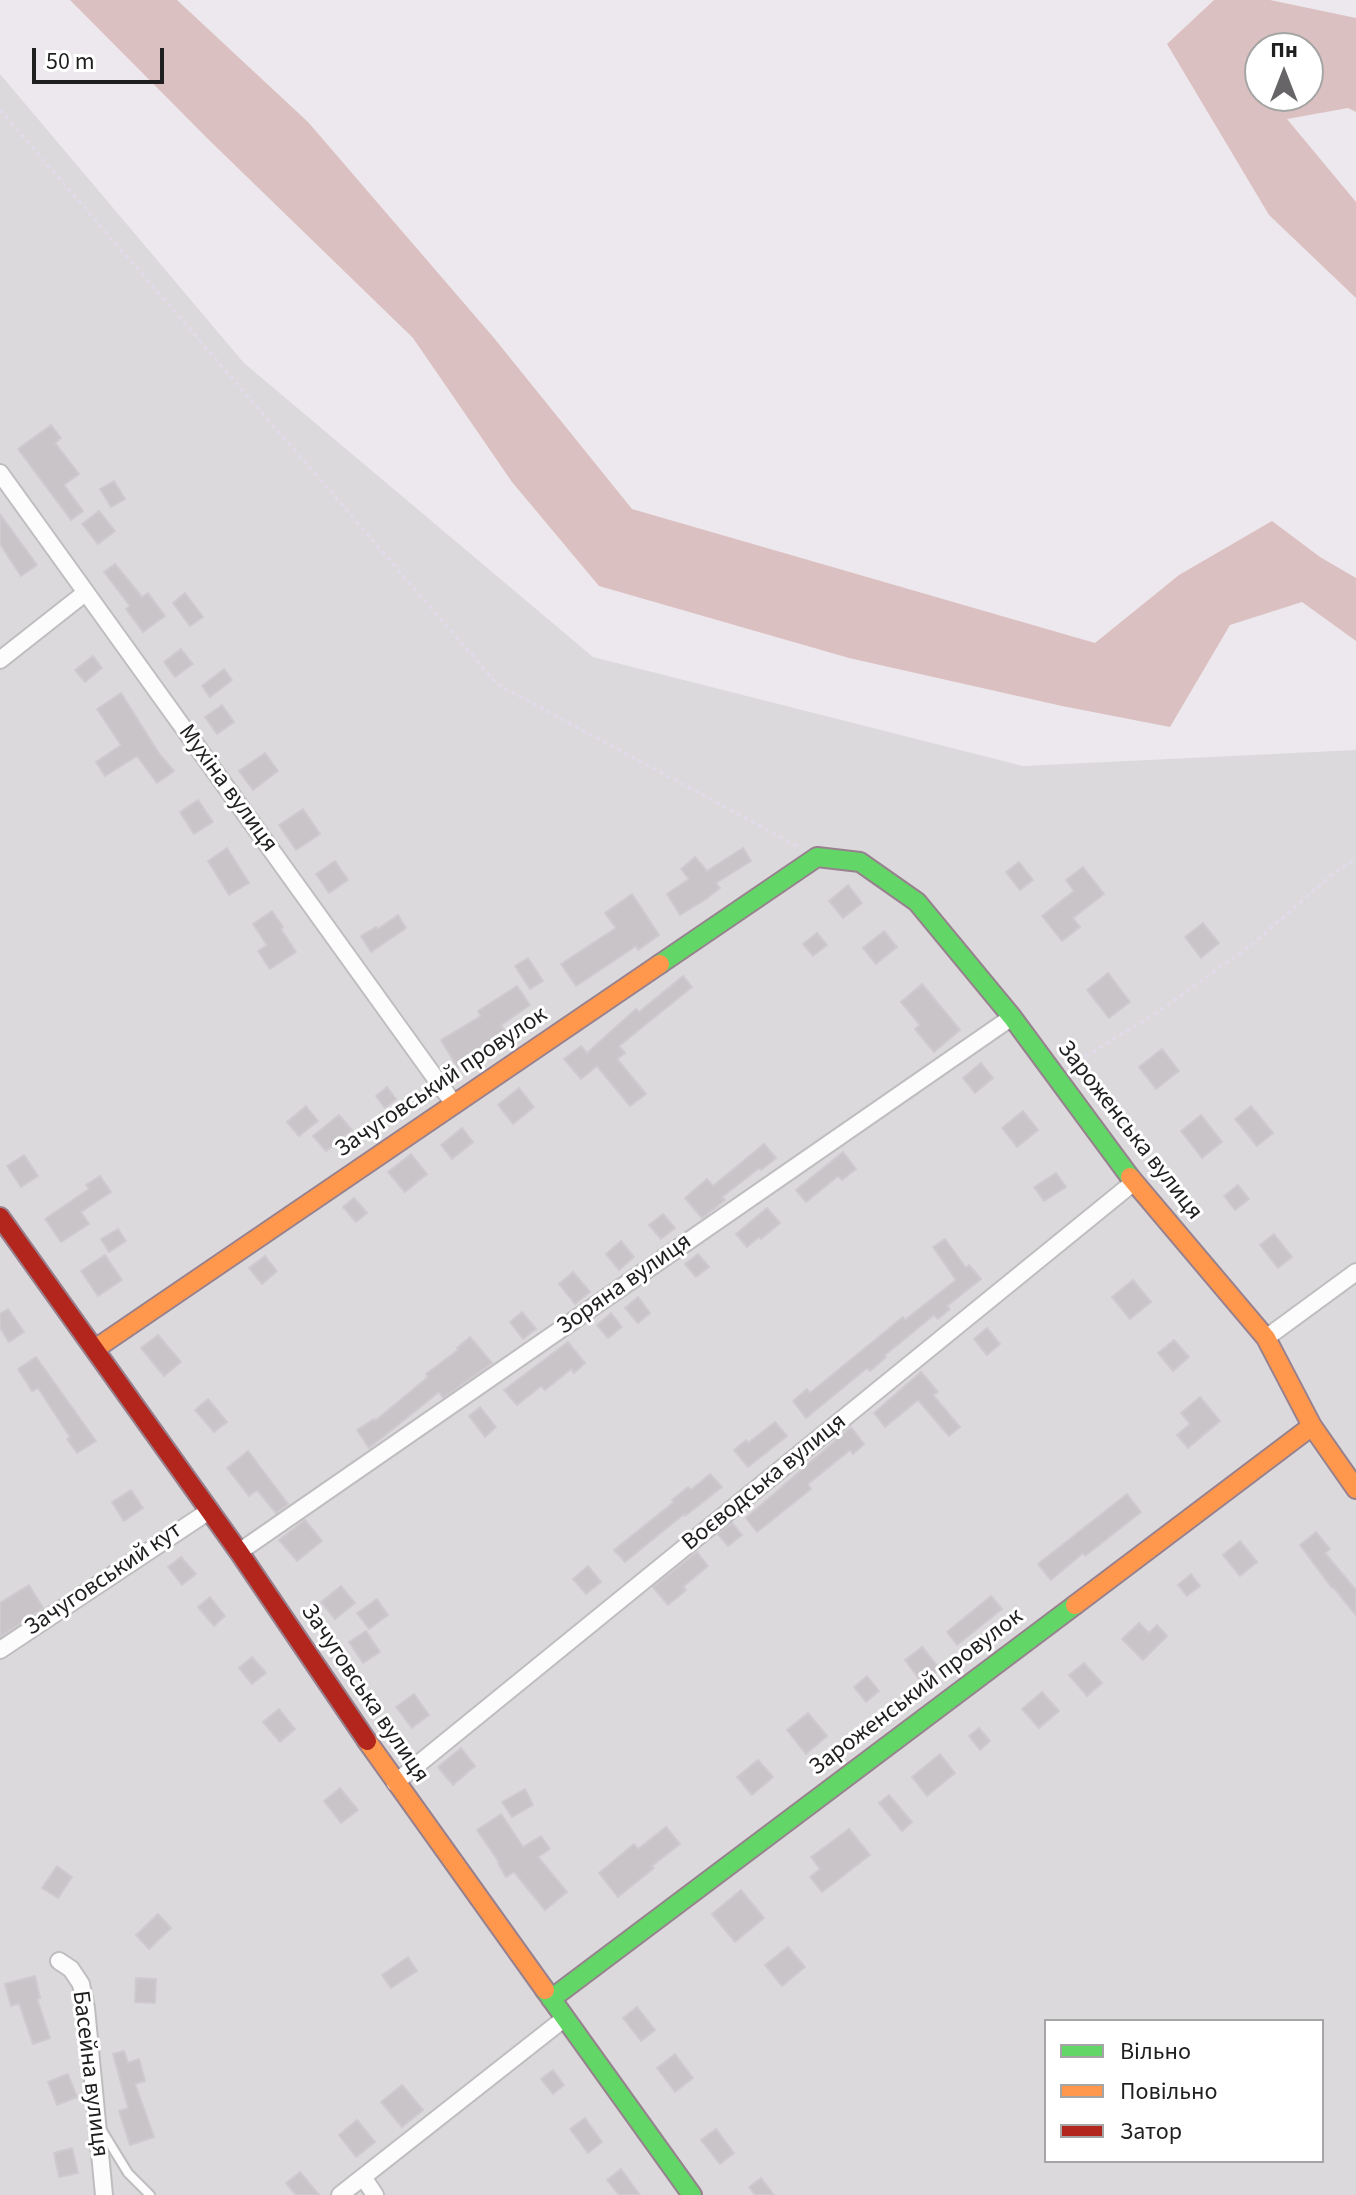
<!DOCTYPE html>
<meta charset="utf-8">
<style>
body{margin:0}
#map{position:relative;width:1356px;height:2195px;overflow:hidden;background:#ede8ed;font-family:"Source Sans 3",sans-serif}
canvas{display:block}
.legend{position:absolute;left:1044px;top:2019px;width:280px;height:144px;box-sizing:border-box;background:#fff;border:2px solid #a5a5a5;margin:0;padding:10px 14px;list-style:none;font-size:24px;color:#1f1f1f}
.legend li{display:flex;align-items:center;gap:16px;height:40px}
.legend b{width:40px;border:2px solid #a5a5a5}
.north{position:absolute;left:1244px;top:32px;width:80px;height:80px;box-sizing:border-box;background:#fff;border:2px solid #a5a5a5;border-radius:50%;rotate:0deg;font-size:22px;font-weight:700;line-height:32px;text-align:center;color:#1f1f1f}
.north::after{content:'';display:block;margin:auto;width:28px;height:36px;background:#676567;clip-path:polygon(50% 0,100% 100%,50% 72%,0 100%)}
.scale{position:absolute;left:32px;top:48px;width:132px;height:36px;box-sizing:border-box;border:4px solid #1f1f1f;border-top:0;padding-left:10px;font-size:24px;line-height:28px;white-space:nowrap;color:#1f1f1f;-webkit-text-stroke:6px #fff;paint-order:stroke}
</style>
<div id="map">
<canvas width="1356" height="2195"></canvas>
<ul class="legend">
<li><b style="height:10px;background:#63d668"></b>Вільно</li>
<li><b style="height:10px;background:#ff974d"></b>Повільно</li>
<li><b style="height:10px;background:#b3261e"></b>Затор</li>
</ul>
<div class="north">Пн</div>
<div class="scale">50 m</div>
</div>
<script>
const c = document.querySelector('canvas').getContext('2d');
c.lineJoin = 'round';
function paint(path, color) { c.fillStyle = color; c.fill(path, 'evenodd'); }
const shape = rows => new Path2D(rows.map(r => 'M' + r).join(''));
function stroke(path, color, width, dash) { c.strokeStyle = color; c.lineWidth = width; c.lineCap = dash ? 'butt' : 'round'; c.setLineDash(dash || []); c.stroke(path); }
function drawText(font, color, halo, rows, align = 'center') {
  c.font = font + ' "Source Sans 3",sans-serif'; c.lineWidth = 6; c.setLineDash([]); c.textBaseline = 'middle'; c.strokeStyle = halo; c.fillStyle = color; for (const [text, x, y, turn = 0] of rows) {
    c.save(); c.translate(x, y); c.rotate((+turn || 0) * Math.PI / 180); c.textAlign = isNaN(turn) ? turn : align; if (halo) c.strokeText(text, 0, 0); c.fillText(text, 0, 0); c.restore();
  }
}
const residential = shape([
 [0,74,244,363,593,657,1023,766,1356,750,1356,2195,0,2195],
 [1046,2021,1322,2021,1322,2161,1046,2161]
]);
const forest = shape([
 [70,0,177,0,308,122,494,338,632,509,1095,643,1179,575,1272,521,1320,557,1356,578,1356,641,1302,602,1230,625,1170,727,1062,706,849,658,599,586,512,482,413,338,209,140],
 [1214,0,1270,0,1356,18,1356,112,1348,108,1287,119,1356,202,1356,298,1269,215,1167,44],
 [1260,48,1308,48,1308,96,1260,96]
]);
const building = shape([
 [51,425,61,438,55,443,79,474,64,485,83,511,71,520,18,449,51,425],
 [114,481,125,499,111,507,100,489,114,481],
 [99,511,115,531,98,544,82,524,99,511],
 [0,514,37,565,21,576,0,544,0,514],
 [115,564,142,597,148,593,165,616,143,632,126,609,130,606,104,572,115,564],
 [185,593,203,617,190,626,173,603,185,593],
 [181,649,193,664,175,677,164,662,181,649],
 [93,656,102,668,85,682,75,670,93,656],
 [224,669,232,680,210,697,202,686,224,669],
 [121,693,160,755,174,771,157,783,137,756,105,776,96,762,121,745,97,709,121,693],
 [222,705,234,722,217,734,205,717,222,705],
 [265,753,278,771,253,790,239,771,265,753],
 [198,800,213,822,194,834,180,812,198,800],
 [303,809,320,834,296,850,279,825,303,809],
 [227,848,249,883,229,895,208,861,227,848],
 [743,848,751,861,716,883,720,888,706,899,680,915,667,894,689,879,681,869,695,857,707,871,743,848],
 [335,861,348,880,329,893,316,874,335,861],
 [1019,862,1033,880,1020,890,1006,872,1019,862],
 [1083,867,1104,894,1073,918,1080,927,1062,941,1042,916,1074,891,1066,880,1083,867],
 [848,885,862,903,843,918,829,901,848,885],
 [632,894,659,935,638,950,636,946,576,986,561,964,616,928,605,913,632,894],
 [272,911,283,927,281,929,296,952,270,969,258,951,267,945,253,924,272,911],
 [398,915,406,928,371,952,361,936,376,927,378,929,398,915],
 [1203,923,1219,943,1201,958,1185,937,1203,923],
 [884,931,897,947,876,964,863,948,884,931],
 [817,933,827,945,813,956,803,944,817,933],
 [528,958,543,981,530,989,515,966,528,958],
 [1108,973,1130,1002,1109,1018,1087,990,1108,973],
 [683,976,692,987,619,1046,625,1053,617,1059,646,1094,630,1106,597,1066,581,1079,564,1059,581,1046,587,1053,636,1009,639,1012,683,976],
 [922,984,960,1030,934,1052,915,1029,920,1025,901,1002,922,984],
 [517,986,530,1005,501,1025,509,1038,458,1068,441,1040,481,1016,478,1011,517,986],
 [1162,1049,1179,1071,1156,1089,1139,1067,1162,1049],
 [981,1063,993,1078,975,1093,963,1078,981,1063],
 [387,1087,396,1099,385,1108,376,1096,387,1087],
 [519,1088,534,1107,513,1124,498,1105,519,1088],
 [306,1106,318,1121,299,1136,287,1122,306,1106],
 [1251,1106,1273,1133,1257,1146,1235,1119,1251,1106],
 [1023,1111,1038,1130,1017,1147,1002,1128,1023,1111],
 [339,1115,352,1130,326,1151,313,1136,339,1115],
 [1201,1115,1222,1142,1202,1158,1181,1131,1201,1115],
 [462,1128,473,1142,452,1159,441,1145,462,1128],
 [764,1144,776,1158,761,1170,759,1168,722,1197,725,1200,702,1218,685,1198,707,1179,713,1186,764,1144],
 [843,1152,856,1169,842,1180,838,1176,806,1202,796,1190,843,1152],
 [411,1154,427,1174,405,1192,388,1172,411,1154],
 [24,1155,38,1176,21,1187,7,1166,24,1155],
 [1056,1173,1066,1187,1044,1201,1034,1187,1056,1173],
 [100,1176,111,1192,81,1212,89,1224,61,1242,45,1219,89,1189,86,1185,100,1176],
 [1238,1185,1249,1199,1235,1210,1224,1196,1238,1185],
 [354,1198,367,1213,356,1222,343,1207,354,1198],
 [767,1208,780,1223,761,1239,759,1237,747,1247,736,1234,767,1208],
 [663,1214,675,1228,661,1239,649,1225,663,1214],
 [118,1229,126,1241,109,1252,101,1239,118,1229],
 [1274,1234,1292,1257,1278,1268,1260,1245,1274,1234],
 [945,1239,966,1268,969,1265,981,1279,947,1306,950,1309,938,1319,934,1315,885,1355,886,1357,870,1371,867,1368,806,1418,793,1401,807,1389,810,1393,903,1317,905,1320,956,1280,933,1247,945,1239],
 [621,1241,634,1257,619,1270,606,1254,621,1241],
 [698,1254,709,1267,696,1277,685,1264,698,1254],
 [105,1255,122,1280,98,1296,81,1271,105,1255],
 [265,1256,277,1271,262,1284,249,1268,265,1256],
 [573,1272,590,1292,575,1304,559,1284,573,1272],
 [1133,1280,1151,1302,1130,1319,1112,1297,1133,1280],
 [638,1297,650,1313,638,1323,625,1308,638,1297],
 [8,1309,24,1332,9,1342,0,1328,0,1314,8,1309],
 [522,1312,536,1329,523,1339,510,1322,522,1312],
 [611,1313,622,1327,608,1338,597,1325,611,1313],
 [987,1328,1000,1344,987,1355,974,1339,987,1328],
 [158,1335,181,1362,164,1376,141,1348,158,1335],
 [470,1337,492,1363,443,1398,439,1392,369,1448,357,1430,374,1419,375,1421,428,1377,426,1374,458,1350,457,1348,470,1337],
 [1174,1340,1189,1357,1173,1371,1158,1353,1174,1340],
 [568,1342,585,1363,574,1373,571,1369,545,1390,541,1386,517,1405,504,1390,568,1342],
 [36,1357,96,1441,77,1453,67,1439,70,1437,38,1388,32,1391,18,1369,36,1357],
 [921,1372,938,1392,933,1395,960,1427,949,1436,918,1400,885,1427,874,1413,921,1372],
 [1200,1397,1220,1421,1188,1448,1177,1435,1190,1424,1181,1413,1200,1397],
 [208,1399,227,1422,214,1432,195,1410,208,1399],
 [480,1407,496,1427,485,1437,469,1416,480,1407],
 [775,1422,787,1436,748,1467,734,1450,746,1440,748,1443,775,1422],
 [851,1427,864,1444,853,1454,850,1450,808,1484,811,1489,757,1532,746,1518,851,1427],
 [248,1451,288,1504,276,1513,257,1490,249,1496,227,1468,248,1451],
 [710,1474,722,1487,685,1516,684,1514,625,1562,614,1550,674,1502,672,1500,688,1487,691,1490,710,1474],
 [131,1490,143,1508,124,1521,112,1502,131,1490],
 [1127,1494,1141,1512,1085,1556,1083,1553,1051,1580,1038,1564,1127,1494],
 [305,1520,322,1541,297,1561,279,1540,305,1520],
 [732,1523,742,1535,728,1546,718,1534,732,1523],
 [1316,1532,1330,1549,1325,1553,1356,1590,1356,1615,1333,1587,1332,1588,1300,1545,1316,1532],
 [1240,1541,1257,1562,1240,1576,1223,1555,1240,1541],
 [697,1552,708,1566,683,1587,686,1590,668,1605,653,1587,697,1552],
 [181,1557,196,1574,182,1585,168,1567,181,1557],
 [588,1566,601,1582,586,1594,573,1579,588,1566],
 [1191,1574,1200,1586,1187,1596,1178,1585,1191,1574],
 [29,1585,43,1608,0,1637,0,1603,29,1585],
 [341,1586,355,1603,335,1619,321,1602,341,1586],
 [991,1596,1002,1609,957,1645,947,1632,991,1596],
 [210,1597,225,1616,214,1626,198,1607,210,1597],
 [377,1599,388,1615,369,1629,357,1613,377,1599],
 [1139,1623,1149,1633,1157,1625,1167,1636,1143,1660,1122,1639,1139,1623],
 [366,1631,380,1652,363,1663,349,1642,366,1631],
 [922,1647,940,1669,922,1683,905,1660,922,1647],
 [252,1657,266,1673,252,1684,239,1668,252,1657],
 [1084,1663,1102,1683,1087,1696,1069,1675,1084,1663],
 [867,1676,879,1691,866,1702,854,1687,867,1676],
 [1042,1692,1059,1711,1039,1728,1022,1709,1042,1692],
 [414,1694,429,1715,412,1728,396,1707,414,1694],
 [279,1709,295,1729,280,1742,263,1722,279,1709],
 [808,1713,827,1736,806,1754,787,1730,808,1713],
 [979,1728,990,1741,980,1750,969,1736,979,1728],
 [461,1748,475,1766,453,1785,438,1767,461,1748],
 [940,1754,955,1773,927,1796,912,1777,940,1754],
 [758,1760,773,1777,752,1795,737,1777,758,1760],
 [340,1788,358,1810,341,1823,324,1801,340,1788],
 [525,1789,533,1805,512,1817,502,1802,525,1789],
 [889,1795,912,1822,902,1831,879,1803,889,1795],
 [501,1814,523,1847,541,1836,550,1849,538,1857,567,1892,545,1910,514,1872,506,1877,498,1863,499,1862,477,1830,501,1814],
 [666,1827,680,1844,652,1866,654,1868,618,1897,599,1873,634,1844,638,1849,666,1827],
 [849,1829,870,1855,822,1892,810,1877,820,1869,811,1857,849,1829],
 [57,1866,72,1877,58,1898,42,1888,57,1866],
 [741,1890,764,1918,735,1942,712,1914,741,1890],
 [158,1914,171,1928,149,1949,136,1935,158,1914],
 [788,1947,805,1967,782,1986,765,1965,788,1947],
 [408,1957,417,1971,391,1988,382,1975,408,1957],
 [35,1976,40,1998,37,1999,50,2038,33,2044,19,2003,11,2006,5,1984,35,1976],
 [136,1978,156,1979,155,2003,135,2002,136,1978],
 [637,2007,655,2030,641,2041,623,2018,637,2007],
 [124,2051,128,2063,139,2059,145,2081,135,2084,154,2137,130,2145,119,2111,128,2108,113,2054,124,2051],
 [675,2054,693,2078,675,2092,657,2068,675,2054],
 [553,2070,564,2085,553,2094,541,2079,553,2070],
 [68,2074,77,2097,57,2105,48,2082,68,2074],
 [402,2085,423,2110,402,2127,381,2102,402,2085],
 [585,2118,602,2142,588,2153,570,2129,585,2118],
 [357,2120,375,2142,356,2157,339,2135,357,2120],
 [716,2129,734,2153,720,2164,701,2140,716,2129],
 [72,2148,78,2173,59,2177,54,2153,72,2148],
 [621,2169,640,2195,619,2195,607,2180,621,2169],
 [300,2172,319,2195,296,2195,286,2183,300,2172],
 [761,2178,774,2195,755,2195,749,2187,761,2178]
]);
const path = shape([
 [0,110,497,684,797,846],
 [1072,1065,1159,1011,1254,943,1330,876,1356,858]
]);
const lane = shape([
 [101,2129,128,2173,150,2195]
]);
const street = shape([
 [0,473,454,1104],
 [0,660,85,593],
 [1266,1338,1356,1272],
 [239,1552,1012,1017],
 [0,1650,209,1511],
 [395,1783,1134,1182],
 [59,1961,71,1969,81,1984,86,2008,104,2195],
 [363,2177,375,2195],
 [340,2195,565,2018]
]);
const fast = shape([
 [660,964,817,857,860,862,917,902,1012,1017,1130,1177],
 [545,1990,692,2195],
 [551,1999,1075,1605]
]);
const slow = shape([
 [1130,1177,1266,1338,1312,1426,1356,1489],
 [95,1349,660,964],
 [1075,1605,1312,1426],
 [367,1741,545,1990]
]);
const jam = shape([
 [0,1217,239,1552,367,1741]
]);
const streetNames = [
 ["Мухіна вулиця",227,789,54],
 ["Зачуговський провулок",442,1083,-34],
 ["Зароженська вулиця",1129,1131,52],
 ["Зоряна вулиця",625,1285,-35],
 ["Воєводська вулиця",765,1483,-39],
 ["Зачуговський кут",104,1580,-34],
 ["Зароженський провулок",917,1693,-37],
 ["Зачуговська вулиця",364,1694,56],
 ["Басейна вулиця",89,2074,83]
];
paint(residential, '#dcd9dc');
paint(forest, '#dbc0c1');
paint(building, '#c8c4c8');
stroke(building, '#cfc9d0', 2);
stroke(lane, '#bfbdbf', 12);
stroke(street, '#bfbdbf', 20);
stroke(fast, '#97818e', 22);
stroke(slow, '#97818e', 22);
stroke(jam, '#97818e', 22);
stroke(path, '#e2daea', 3, [4, 4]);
stroke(lane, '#fcfcfc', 8);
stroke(street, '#fcfcfc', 16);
stroke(fast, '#63d668', 18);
stroke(slow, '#ff974d', 18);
stroke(jam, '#b3261e', 18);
drawText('24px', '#1f1f1f', '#fff', streetNames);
</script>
